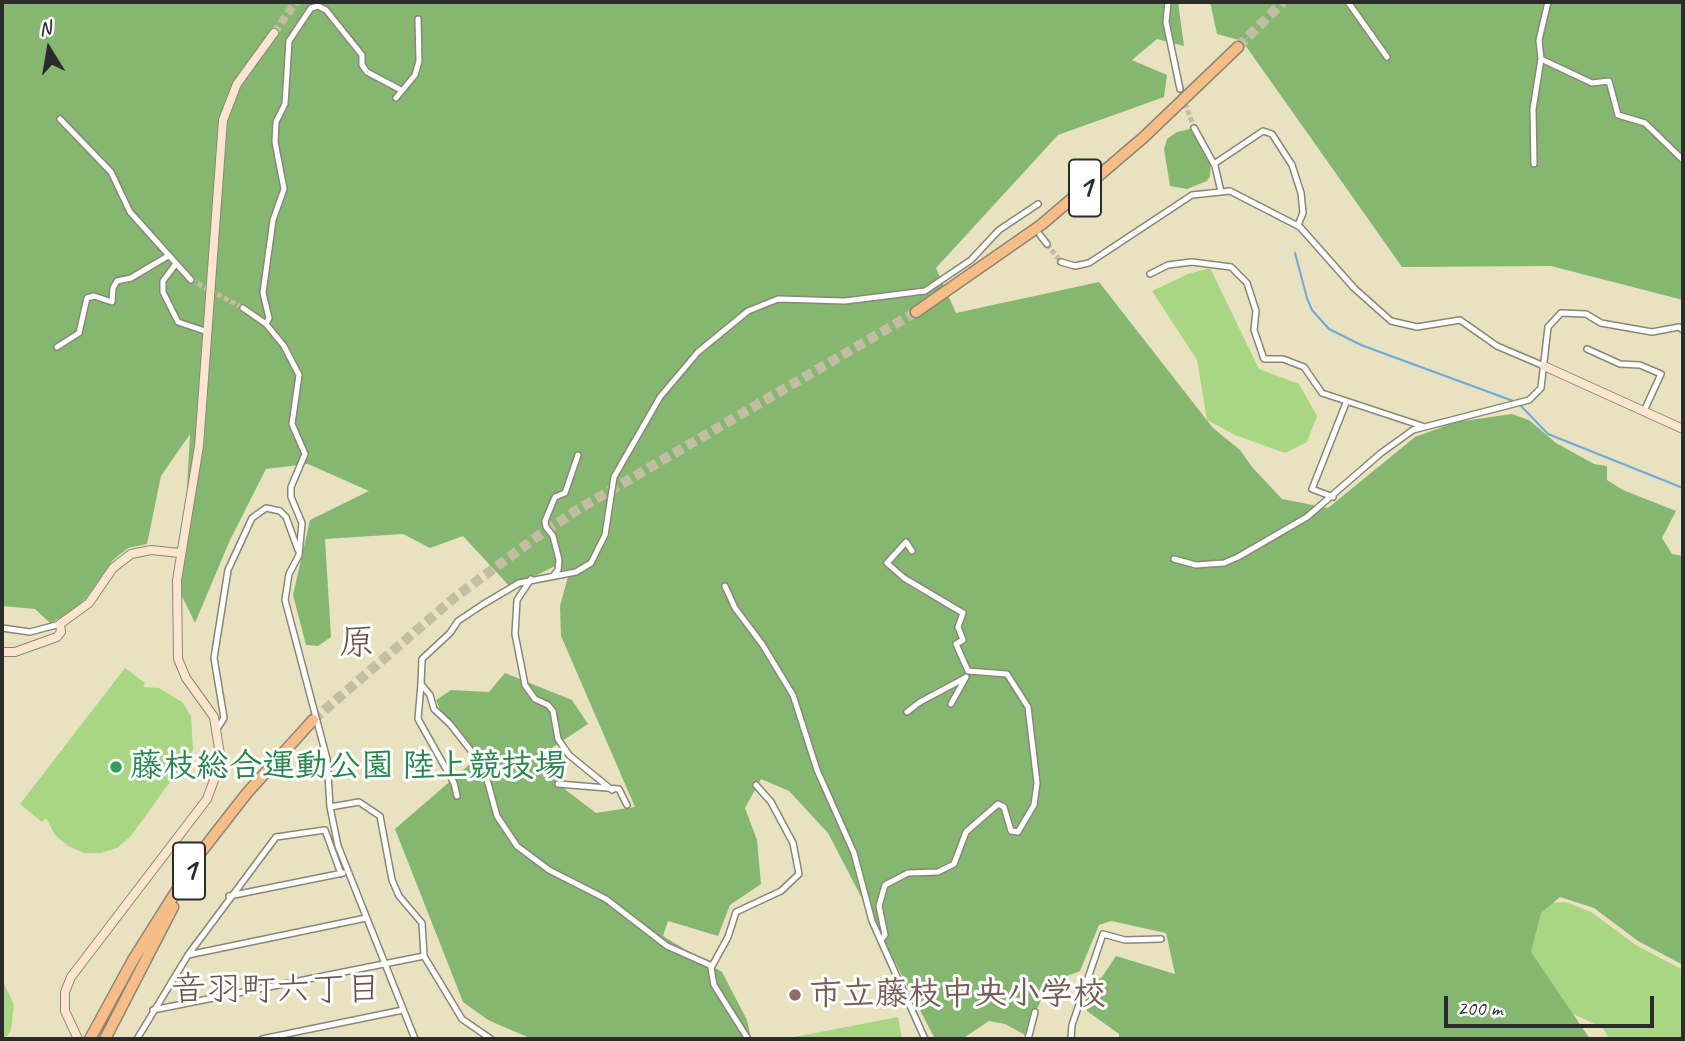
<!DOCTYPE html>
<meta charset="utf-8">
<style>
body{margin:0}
#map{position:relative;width:1685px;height:1041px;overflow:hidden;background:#e9e2c0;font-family:Caveat,sans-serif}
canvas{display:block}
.frame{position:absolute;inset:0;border:4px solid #2b2b2b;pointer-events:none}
.north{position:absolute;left:14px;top:14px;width:70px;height:70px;-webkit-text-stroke:5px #fff;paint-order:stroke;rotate:349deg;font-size:19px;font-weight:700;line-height:28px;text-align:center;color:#2b2b2b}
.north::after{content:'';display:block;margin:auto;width:24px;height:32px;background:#2b2b2b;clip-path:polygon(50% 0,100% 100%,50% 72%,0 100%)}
.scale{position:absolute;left:1444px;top:996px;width:210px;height:32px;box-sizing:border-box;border:4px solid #2b2b2b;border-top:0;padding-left:9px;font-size:21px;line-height:24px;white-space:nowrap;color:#2b2b2b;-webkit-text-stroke:5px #fff;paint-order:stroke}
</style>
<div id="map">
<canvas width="1685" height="1041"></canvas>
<div class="frame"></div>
<div class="north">N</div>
<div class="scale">200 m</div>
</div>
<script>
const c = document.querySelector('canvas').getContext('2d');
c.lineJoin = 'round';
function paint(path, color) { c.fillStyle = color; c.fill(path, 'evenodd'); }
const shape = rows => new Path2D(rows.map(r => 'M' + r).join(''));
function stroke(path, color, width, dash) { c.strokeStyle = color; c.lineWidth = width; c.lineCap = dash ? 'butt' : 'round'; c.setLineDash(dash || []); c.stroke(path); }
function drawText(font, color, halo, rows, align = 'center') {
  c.font = font + ' Caveat,"Klee One",sans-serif'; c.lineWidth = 6; c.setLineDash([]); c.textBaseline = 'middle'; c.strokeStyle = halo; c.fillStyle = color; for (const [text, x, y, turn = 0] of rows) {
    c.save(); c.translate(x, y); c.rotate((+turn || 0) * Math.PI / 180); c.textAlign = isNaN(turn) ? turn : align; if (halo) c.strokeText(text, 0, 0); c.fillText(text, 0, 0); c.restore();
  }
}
const green = shape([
 [1210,268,1259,369,1299,384,1317,416,1307,442,1285,453,1235,435,1207,420,1197,360,1152,291,1188,274],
 [125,668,145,683,143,687,159,688,182,702,191,716,193,750,131,836,117,848,101,853,84,853,68,846,55,835,46,818,42,822,20,804],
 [1566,902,1591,912,1636,945,1683,970,1683,1039,1609,1039,1603,1028,1554,1005,1521,973,1512,905],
 [2,979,14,1005,11,1030,5,1039,2,1039],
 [898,1017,902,1039,784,1039]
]);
const forest = shape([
 [2,2,1178,2,1184,46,1157,39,1132,60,1167,75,1164,97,1058,135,936,268,956,313,1099,282,1213,428,1240,450,1252,467,1282,499,1328,508,1415,437,1456,422,1512,414,1529,420,1556,443,1594,464,1607,466,1607,480,1623,490,1676,511,1662,538,1672,554,1683,556,1683,965,1638,941,1594,908,1560,897,1541,913,1531,952,1590,1039,1119,1039,1119,1034,1087,1011,1085,997,1089,983,1102,977,1116,956,1175,974,1166,933,1111,921,1099,925,1080,971,1049,983,1025,1035,1005,1024,989,1021,962,1039,935,1039,828,833,789,791,761,779,745,808,757,840,761,884,730,905,718,936,668,921,663,936,722,972,747,1020,751,1039,532,1039,488,1020,463,1002,395,829,477,758,442,714,436,700,451,690,489,692,505,673,572,700,588,724,544,753,558,784,596,813,635,807,561,636,560,606,569,573,555,566,511,588,463,536,430,548,403,534,325,539,331,637,318,646,306,645,293,595,310,520,369,491,308,464,266,469,230,540,195,623,181,594,190,434,161,476,147,544,128,548,113,560,87,597,72,612,50,623,35,609,2,606],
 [1210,2,1683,2,1683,300,1551,266,1402,267,1243,42,1251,34,1243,41,1217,34],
 [1194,128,1204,137,1211,159,1210,176,1207,181,1187,189,1170,186,1164,149,1167,139,1177,132]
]);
const stream = shape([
 [1295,253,1307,298,1312,310,1329,329,1361,345,1516,402],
 [1521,406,1548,434,1683,488]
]);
const streetTunnel = shape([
 [1180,89,1194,128],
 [1047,244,1061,262],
 [191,280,243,308]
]);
const secondaryTunnel = shape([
 [274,33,296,2]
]);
const highwayTunnel = shape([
 [1238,47,1283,2],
 [313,720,454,598,538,536,577,510,916,312]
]);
const street = shape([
 [1168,2,1166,22,1180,89],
 [1348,2,1387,57],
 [1548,2,1539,40,1541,59,1592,83,1609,81,1618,115,1645,123,1683,160],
 [401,90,367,72,362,65,362,55,326,10,318,6,311,8,289,41,285,104,276,122,275,142,284,189,273,220,263,293,269,318,266,324,284,346,299,375,292,424,305,454,291,487,291,497,302,523,299,555,289,574,285,600,327,759,330,807,338,846,415,1039],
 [396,98,415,75,419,61,418,19],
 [60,119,111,172,130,212,191,280],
 [1194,128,1215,166,1221,192],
 [1214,164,1263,131,1272,134,1292,165,1301,193,1303,213,1298,225],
 [1534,164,1533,109,1541,59],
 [1040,235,1047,244],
 [1061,262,1075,266,1089,263,1192,195,1230,191,1300,227,1354,288,1391,321,1417,327,1460,320,1497,346,1544,366],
 [175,265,163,281,163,292,178,322,208,332],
 [1150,274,1168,265,1192,262,1231,267,1247,283,1256,311,1254,330,1264,359,1283,359,1304,367,1322,393,1422,426],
 [243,308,266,324],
 [57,347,79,333,87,298,94,296,112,302,113,288,117,281,131,278,168,256],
 [1587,349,1620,364,1640,365,1661,374,1644,411],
 [1333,497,1312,489,1346,403],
 [1174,559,1196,565,1224,563,1238,557,1307,517,1381,453,1413,430,1529,400,1541,388,1548,327,1561,313,1586,314,1601,323,1652,332,1679,327,1683,330],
 [553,576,558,570,559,560,553,536,546,527,545,521,555,497,565,493,578,455],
 [531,579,517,600,515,634,525,685,535,699,548,705,553,711,558,739,569,755,612,790],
 [725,586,735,608,762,644,793,695,817,770,854,853,872,921,925,1039],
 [2,628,30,632,60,624],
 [421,684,418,719,454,783,457,796],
 [951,704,966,677],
 [907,712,920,702,965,678],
 [217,729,224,718,214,658,228,570,252,518,266,508,280,511,286,517,298,550],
 [558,784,619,789,627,805],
 [330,807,359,802,380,816,392,880,399,896,422,923,424,956,462,1019,491,1039],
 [229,896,343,873],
 [881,940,885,935,879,906,885,885,908,873,938,872,954,864,966,832,998,804,1004,807,1011,831,1018,832,1034,805,1037,783,1028,707,1007,674,968,671,956,644,963,640,958,627,963,613,904,578,887,563,906,542,912,551],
 [188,955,366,918],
 [712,966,667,946,606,899,549,870,517,846,497,816,486,776,472,752,450,724,434,709,430,695,421,684,422,659,450,633,458,621,482,605,519,583,576,572,591,563,605,535,614,477,660,397,698,352,748,311,778,299,845,301,925,291,971,260,999,230,1038,204],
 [153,1010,424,956],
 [137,1039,188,955,276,837,325,830,341,874],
 [262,1039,403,1010],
 [748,1039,714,985,711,968,728,937,736,912,781,891,799,874,793,843,771,802,756,785],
 [1028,1039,1035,1012],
 [1071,1039,1072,1025,1103,934,1125,940,1161,939]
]);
const secondary = shape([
 [1544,366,1683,429],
 [2,652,15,652,57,637,61,632,60,624,89,603,113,568,131,554,151,550,180,553],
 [78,1039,65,1011,65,992,71,977,207,799,221,761,214,717,186,678,178,659,177,580,199,446,223,120,237,84,274,33]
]);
const highway = shape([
 [916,312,1041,225,1144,137,1238,47],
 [90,1039,133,960,201,852,247,793,313,720],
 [105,1039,173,907]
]);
const markers = [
 [116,767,7,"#2e9e5b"],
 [795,995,7,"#8d6e63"]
];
const shields = [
 [1085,188,32],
 [189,871,32]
];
const shieldNames = [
 ["1",1085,188],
 ["1",189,871]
];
const leisureNames = [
 ["藤枝総合運動公園 陸上競技場",130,767]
];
const educationNames = [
 ["市立藤枝中央小学校",809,995]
];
const neighbourhoodNames = [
 ["音羽町六丁目",276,991]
];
const quarterNames = [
 ["原",357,644]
];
paint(green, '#a9d683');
paint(forest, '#86b771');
stroke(stream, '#6ea9de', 2);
stroke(streetTunnel, '#c3bda2', 5, [5, 2.5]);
stroke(secondaryTunnel, '#c3bda2', 8, [8, 4]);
stroke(highwayTunnel, '#c3bda2', 10, [10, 5]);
stroke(street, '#8a8676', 8);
stroke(secondary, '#8a8676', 10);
stroke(highway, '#8a8676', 13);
stroke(street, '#fff', 5);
stroke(secondary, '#fce5cf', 8);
stroke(highway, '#f7bd88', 10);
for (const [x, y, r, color] of markers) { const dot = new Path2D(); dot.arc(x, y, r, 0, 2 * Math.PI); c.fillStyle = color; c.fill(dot); stroke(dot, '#fff', 2.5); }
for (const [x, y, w] of shields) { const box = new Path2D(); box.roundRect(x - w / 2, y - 28.5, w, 57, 5); c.fillStyle = '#fff'; c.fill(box); stroke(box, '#2b2b2b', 2); }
drawText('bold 32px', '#2b2b2b', null, shieldNames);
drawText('bold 33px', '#27864d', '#fff', leisureNames, 'left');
drawText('bold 33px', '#785e54', '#fff', educationNames, 'left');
drawText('35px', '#6e534b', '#fff', neighbourhoodNames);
drawText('37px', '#6e534b', '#fff', quarterNames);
</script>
